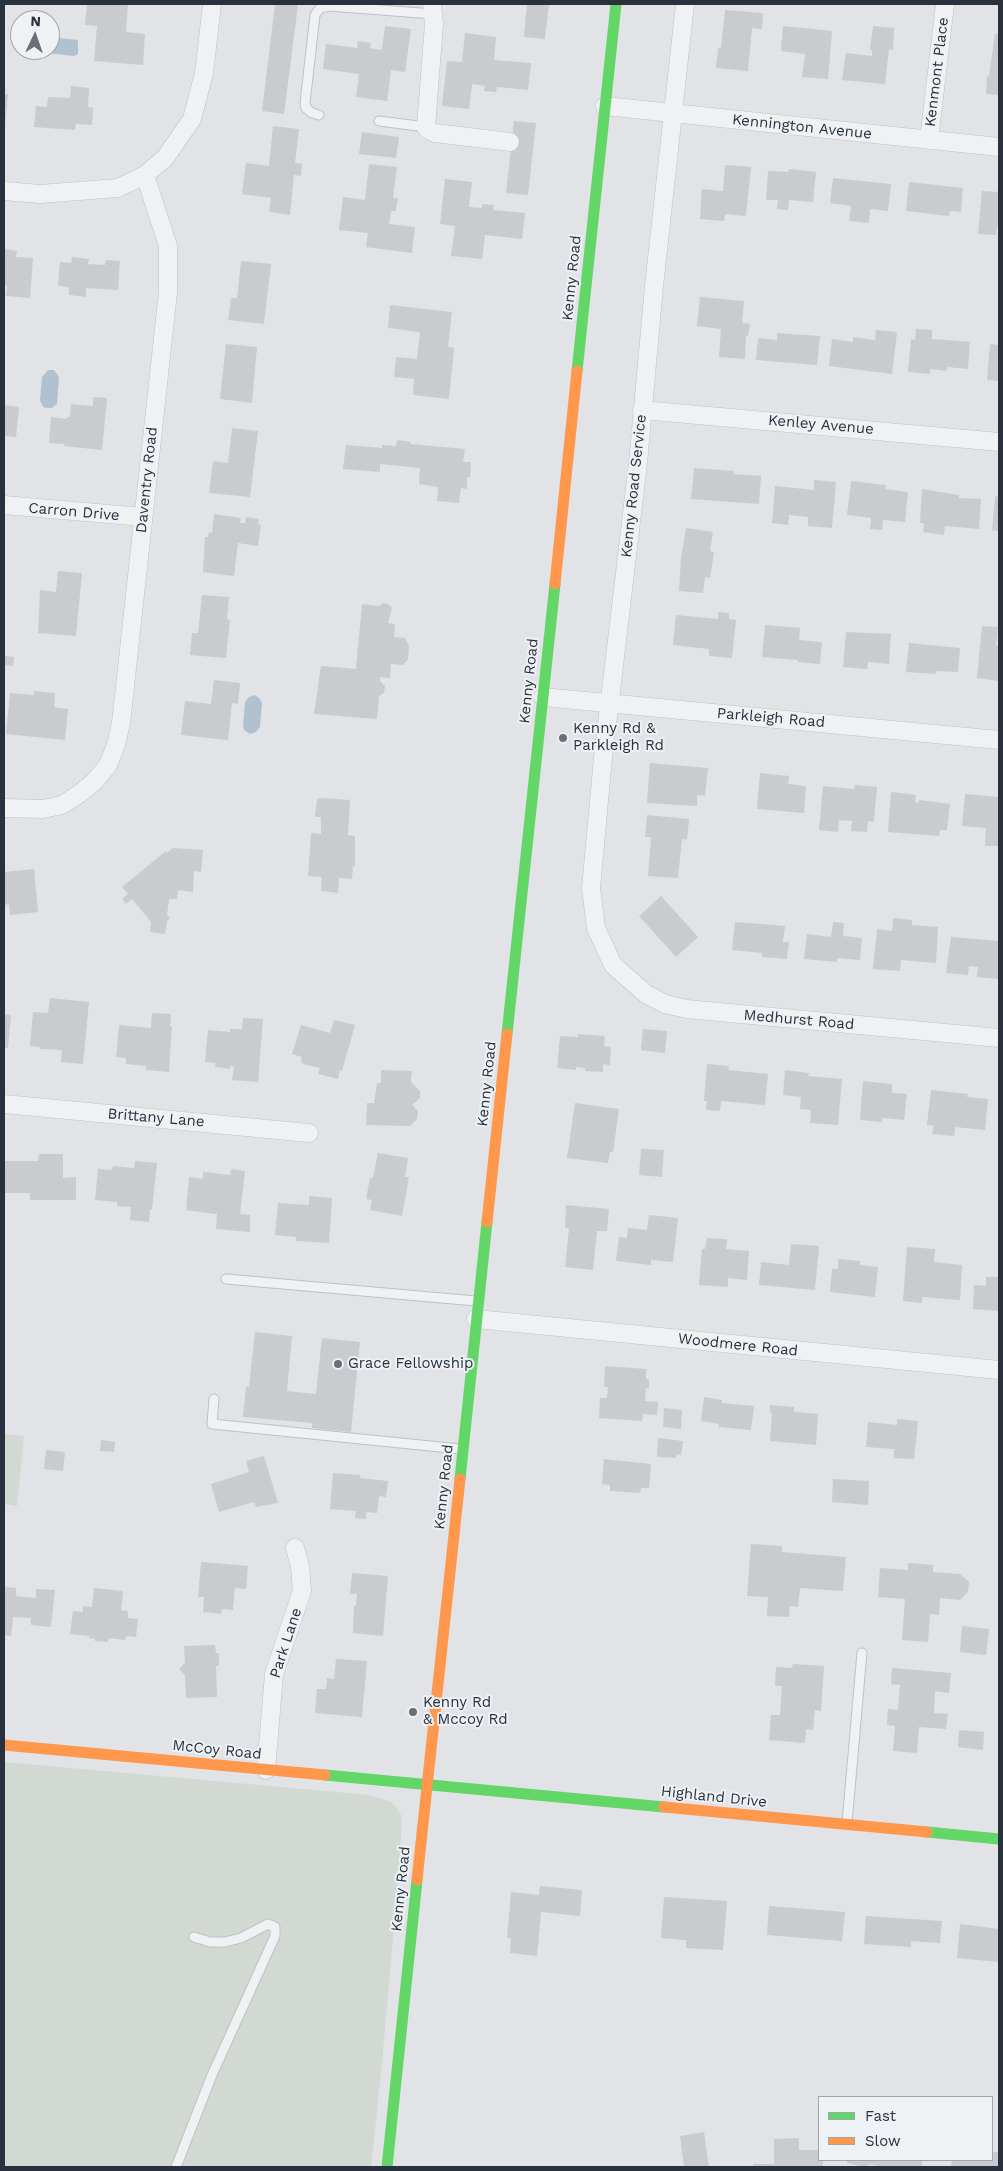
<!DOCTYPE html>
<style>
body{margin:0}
#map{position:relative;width:1003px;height:2171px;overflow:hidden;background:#e1e3e6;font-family:"Work Sans",sans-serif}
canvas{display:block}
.frame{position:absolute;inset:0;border:5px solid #29313e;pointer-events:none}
.legend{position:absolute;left:818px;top:2096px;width:175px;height:65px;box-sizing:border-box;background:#eef2f5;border:1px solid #9fa5ac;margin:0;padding:6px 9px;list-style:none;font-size:15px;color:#29313e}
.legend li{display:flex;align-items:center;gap:10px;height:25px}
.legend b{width:25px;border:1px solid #9fa5ac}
.north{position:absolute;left:10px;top:10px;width:50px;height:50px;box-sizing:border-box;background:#eef2f5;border:1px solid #9fa5ac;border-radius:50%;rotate:3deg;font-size:14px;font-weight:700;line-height:20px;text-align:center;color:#29313e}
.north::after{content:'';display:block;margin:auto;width:18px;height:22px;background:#696f79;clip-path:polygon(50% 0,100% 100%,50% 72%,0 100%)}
</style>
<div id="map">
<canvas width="1003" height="2171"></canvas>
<div class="frame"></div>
<ul class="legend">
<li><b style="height:6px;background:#63d668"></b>Fast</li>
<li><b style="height:6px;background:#ff974d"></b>Slow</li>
</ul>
<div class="north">N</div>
</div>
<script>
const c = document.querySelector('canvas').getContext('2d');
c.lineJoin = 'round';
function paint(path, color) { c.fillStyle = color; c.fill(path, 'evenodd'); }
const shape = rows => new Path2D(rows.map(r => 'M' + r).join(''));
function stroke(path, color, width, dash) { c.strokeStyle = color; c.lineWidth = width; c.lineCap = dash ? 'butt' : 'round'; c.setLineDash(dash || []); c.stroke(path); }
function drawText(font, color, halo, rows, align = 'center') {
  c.font = font + ' "Work Sans",sans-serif'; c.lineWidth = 4; c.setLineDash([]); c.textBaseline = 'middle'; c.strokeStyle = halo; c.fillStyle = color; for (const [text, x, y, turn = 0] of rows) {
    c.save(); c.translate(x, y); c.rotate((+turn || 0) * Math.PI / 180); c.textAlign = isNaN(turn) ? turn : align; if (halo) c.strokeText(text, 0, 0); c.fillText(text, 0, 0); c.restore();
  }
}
const green = shape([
 [4,1434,24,1436,17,1506,4,1504],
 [4,1762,370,1795,391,1802,398,1809,402,1817,398,1882,381,2074,371,2167,4,2167]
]);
const water = shape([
 [50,37,78,40,78,54,74,56,47,53,46,50,50,50],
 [48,370,54,370,59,377,57,404,52,408,47,408,43,407,40,400,42,377],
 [255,695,259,698,262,703,260,727,256,732,250,734,244,730,243,726,245,702,249,697]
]);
const building = shape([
 [87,4,128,5,126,32,145,34,143,65,94,61,97,26,85,25],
 [275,4,298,5,284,114,262,111],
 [527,4,549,4,545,39,524,37],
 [725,10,763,13,762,29,752,28,748,71,716,68,718,48,721,48],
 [385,26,411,29,405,72,391,70,387,101,356,97,359,74,323,69,326,44,357,48,358,41,371,43,370,48,382,50],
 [783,26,832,31,828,79,802,77,805,54,781,51],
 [873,26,894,28,893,50,889,49,885,84,842,80,846,53,872,56,872,50,870,50],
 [465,33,496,37,494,60,531,63,528,90,497,87,496,92,484,91,485,86,472,84,469,109,442,106,447,61,462,62],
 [995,34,999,34,999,95,986,94,987,75,989,76],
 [71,86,89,88,88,107,93,108,92,125,76,124,75,130,34,127,36,106,47,107,48,97,70,98],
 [4,94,8,94,5,125,4,124],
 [514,121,536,123,528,195,506,193],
 [273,126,299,129,295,163,302,164,301,176,294,175,290,215,269,212,271,198,242,194,246,163,269,166],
 [362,132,399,137,396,158,359,154],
 [369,164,397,167,393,198,398,198,396,211,391,211,389,224,415,227,412,253,366,247,368,233,339,230,343,197,365,200],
 [725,165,751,167,746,216,725,214,724,221,700,219,702,189,723,191],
 [789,169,816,172,813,202,789,200,788,210,777,209,778,200,766,200,768,171,788,172],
 [833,178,891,184,888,211,870,209,869,223,849,221,851,206,830,203],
 [445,179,472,182,469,207,482,208,482,204,494,205,493,210,525,213,522,239,485,235,482,259,451,256,455,226,440,224],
 [909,182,963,188,961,212,950,211,949,216,906,211],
 [982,191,999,192,999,226,997,225,996,235,978,234],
 [4,249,17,251,16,257,33,258,30,298,6,296,7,285,4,285],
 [72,257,89,259,88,264,105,265,106,260,120,261,118,290,86,288,86,297,69,295,69,287,58,286,60,262,71,263],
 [241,261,271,264,264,324,228,320,231,298,237,298],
 [700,297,744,301,742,323,750,324,748,336,746,336,745,359,719,357,721,329,697,326],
 [390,305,452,312,448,347,454,348,449,399,413,395,414,379,394,377,396,357,417,359,420,332,388,328],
 [916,329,932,330,932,339,970,342,968,369,947,367,947,371,930,369,930,374,908,372,911,339,915,340],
 [876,330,897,332,892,374,829,366,832,339,853,342,853,337,875,340],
 [777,333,820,336,817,365,756,360,758,338,777,340],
 [226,344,257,347,252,403,220,399],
 [990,344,999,345,999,381,987,380],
 [93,397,107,398,102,450,64,446,64,444,49,443,51,417,67,419,67,417,70,417,71,404,93,406],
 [4,405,19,407,16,437,4,436],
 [232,428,258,431,250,497,209,493,213,461,228,463],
 [397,440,411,442,410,444,465,449,463,462,471,462,470,477,467,477,467,489,461,488,459,503,437,501,438,487,419,484,420,468,380,464,380,472,343,469,346,445,382,448,382,445,396,446],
 [694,468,734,471,733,474,761,476,759,504,691,499],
 [814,480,836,482,832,528,808,526,808,517,789,515,788,525,772,523,775,486,814,490],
 [851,481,886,485,885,489,908,492,905,522,883,520,882,530,870,529,871,518,847,515],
 [922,489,959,495,959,498,981,499,979,529,945,526,944,535,923,532,924,523,920,523],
 [995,496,999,497,999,531,992,530],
 [214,514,241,518,240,523,245,523,246,517,259,519,258,524,261,525,258,546,238,543,234,576,203,572,205,537,208,537,209,532,212,533],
 [686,528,713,532,710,551,714,552,710,578,705,577,703,593,679,591,681,559],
 [58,571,82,573,76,636,38,633,40,590,56,592],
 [202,595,229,597,227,619,230,620,226,658,190,655,192,633,198,633],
 [383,603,388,604,392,608,388,623,395,624,394,637,405,638,409,646,408,659,403,665,391,664,390,678,380,677,380,681,385,686,384,693,379,696,377,719,314,714,321,666,356,669,362,604,379,606],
 [718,612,729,613,729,619,736,620,732,658,709,656,709,649,673,645,676,615,718,619],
 [765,625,800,628,799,640,822,642,820,664,798,662,798,660,762,657],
 [982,626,998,627,996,646,999,646,999,681,977,678],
 [846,632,891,634,889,664,868,662,867,669,843,667],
 [909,643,960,648,958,672,936,671,936,674,906,672],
 [5,656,14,657,13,666,4,665],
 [214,680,240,683,238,704,232,703,228,740,181,735,185,701,211,704],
 [34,691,55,693,54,707,68,709,65,740,6,734,10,693,34,695],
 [650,763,708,768,705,796,697,795,697,806,647,803],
 [760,773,789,776,788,784,806,786,804,813,757,809],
 [855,785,877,787,874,822,868,821,867,832,851,831,852,821,839,820,838,832,819,830,823,786,854,789],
 [891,792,916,795,915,802,919,803,919,800,950,804,947,830,940,830,939,836,888,832],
 [965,794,999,797,999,846,985,846,986,828,962,826],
 [322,798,350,800,348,835,355,836,355,866,353,866,352,879,339,878,338,893,321,891,322,877,308,876,311,833,321,834,321,817,315,817,317,799],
 [647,815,689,819,687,840,682,839,678,878,648,876,651,837,645,837],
 [173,848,203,850,201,872,194,871,193,892,178,890,177,899,169,899,167,915,170,918,167,921,165,934,150,932,151,922,132,899,126,904,122,899,128,894,122,887,166,851,167,853],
 [34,869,38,912,10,915,9,904,4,905,4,872],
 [661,896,698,937,676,957,639,916],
 [893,918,912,920,912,925,938,927,936,963,901,960,900,971,873,969,877,929,892,931],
 [735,922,785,926,783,942,789,942,787,959,762,957,762,953,732,950],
 [833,922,844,923,843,936,862,938,860,960,837,958,837,962,804,959,807,934,831,937],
 [951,937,999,941,999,979,977,977,978,967,969,966,968,975,946,973],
 [50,998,89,1002,83,1064,61,1062,62,1050,40,1049,40,1047,30,1046,33,1012,48,1013],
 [152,1013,171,1014,170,1026,172,1026,169,1072,146,1070,146,1066,126,1064,126,1058,116,1057,119,1025,151,1028],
 [4,1014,11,1015,8,1048,4,1047],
 [243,1018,263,1019,258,1082,232,1080,234,1066,230,1066,230,1069,215,1067,216,1063,205,1062,208,1030,230,1032,230,1029,242,1029],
 [334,1020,355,1025,342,1071,340,1070,338,1079,318,1074,320,1068,303,1064,301,1061,302,1057,292,1054,301,1025,330,1033],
 [643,1029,667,1031,665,1053,641,1050],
 [578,1034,605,1036,604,1046,611,1047,610,1065,603,1064,603,1072,585,1071,585,1068,576,1067,576,1070,557,1068,560,1036,578,1037],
 [707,1064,729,1066,728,1070,768,1074,765,1105,721,1101,720,1111,706,1110,707,1101,704,1101],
 [381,1070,412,1071,411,1082,420,1091,420,1098,412,1105,418,1111,417,1119,410,1126,366,1125,367,1103,374,1103,377,1083,381,1083],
 [785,1070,809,1073,808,1076,842,1079,838,1125,810,1123,811,1110,800,1109,801,1097,783,1095],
 [863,1081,892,1084,892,1093,907,1094,904,1120,882,1118,882,1122,860,1120],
 [931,1090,968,1094,967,1097,988,1099,985,1130,955,1127,954,1136,932,1134,934,1126,927,1125],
 [575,1103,619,1109,613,1152,610,1152,608,1163,567,1158],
 [641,1149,664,1150,662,1177,639,1175],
 [378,1153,408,1158,405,1177,409,1177,402,1216,370,1210,372,1200,366,1199,370,1178,373,1178],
 [39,1154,63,1154,63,1178,76,1177,76,1200,30,1200,30,1193,4,1193,4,1161,38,1161],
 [135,1161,157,1163,152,1210,150,1209,149,1222,130,1220,131,1207,117,1206,117,1202,95,1200,98,1169,112,1170,113,1166,134,1168],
 [231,1169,245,1171,240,1214,250,1215,250,1232,216,1229,217,1213,215,1214,186,1210,189,1177,203,1179,203,1172,230,1175],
 [309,1196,332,1198,329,1243,296,1241,296,1237,275,1235,278,1203,309,1205],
 [566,1205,609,1209,607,1231,597,1231,593,1270,565,1267,569,1228,565,1228],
 [649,1215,678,1218,673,1262,651,1260,651,1265,616,1261,619,1237,627,1238,628,1228,647,1230],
 [707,1238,727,1239,726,1249,749,1251,747,1280,728,1278,728,1287,699,1285,702,1249,705,1249],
 [791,1244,819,1246,815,1290,759,1285,761,1262,789,1265],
 [907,1247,935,1249,934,1262,962,1265,960,1300,922,1297,922,1303,903,1301],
 [838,1259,860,1261,860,1265,878,1267,875,1297,830,1292,832,1269,838,1269],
 [986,1277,999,1277,999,1311,973,1309,974,1285,986,1286],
 [255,1332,292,1336,287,1391,316,1394,322,1338,360,1342,351,1432,312,1428,312,1423,243,1417,246,1387,249,1387],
 [605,1366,646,1369,646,1379,649,1379,649,1389,646,1388,645,1401,658,1402,657,1415,643,1414,642,1421,599,1418,600,1398,607,1398,608,1387,604,1387],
 [704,1397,722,1400,722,1403,754,1406,751,1430,718,1427,719,1424,701,1421],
 [770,1405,794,1407,794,1412,818,1414,816,1445,770,1441,772,1413,770,1413],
 [664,1408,682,1410,681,1429,663,1427],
 [897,1419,918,1421,914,1459,894,1458,894,1449,866,1447,868,1422,897,1425],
 [658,1438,683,1441,681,1455,677,1454,676,1458,657,1457],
 [101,1440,115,1442,114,1452,100,1451],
 [46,1450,65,1452,63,1471,44,1469],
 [264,1456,278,1503,256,1507,254,1502,219,1512,211,1484,249,1472,246,1461],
 [604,1459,651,1464,649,1488,641,1488,640,1493,610,1491,610,1485,602,1484],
 [333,1473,360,1475,360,1478,388,1481,386,1497,379,1496,377,1513,366,1512,366,1519,355,1518,356,1511,330,1509],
 [833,1479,869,1481,868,1505,832,1502],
 [751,1544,782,1546,782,1552,846,1557,843,1591,800,1588,798,1607,790,1606,789,1617,767,1616,768,1597,747,1596],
 [201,1562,248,1566,246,1589,235,1588,233,1610,222,1609,221,1614,203,1612,204,1597,198,1597],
 [908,1563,933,1565,933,1572,960,1574,969,1582,968,1592,960,1600,940,1598,939,1615,930,1614,928,1642,902,1640,905,1599,878,1597,880,1568,908,1570],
 [352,1573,388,1576,383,1636,353,1633,354,1605,356,1606,357,1594,350,1594],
 [4,1587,16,1588,16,1596,36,1598,36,1589,55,1590,51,1627,31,1625,31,1618,13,1617,11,1636,4,1635],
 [94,1588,123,1591,121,1610,128,1611,128,1618,138,1619,136,1637,126,1636,125,1640,109,1638,108,1642,95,1641,95,1639,89,1638,89,1636,70,1634,73,1611,83,1612,83,1606,92,1607],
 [962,1626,989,1629,986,1655,960,1652],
 [215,1645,216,1653,219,1653,219,1666,216,1666,217,1697,186,1698,185,1675,179,1669,185,1663,184,1646],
 [336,1659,367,1661,362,1717,315,1713,317,1689,326,1689,327,1678,334,1679],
 [793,1664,824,1666,821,1711,815,1710,813,1730,806,1729,805,1743,769,1740,771,1715,780,1715,782,1686,775,1686,776,1667,792,1668],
 [892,1668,951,1673,949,1693,935,1691,934,1713,948,1714,946,1729,919,1727,917,1753,893,1751,895,1726,887,1725,888,1709,898,1710,900,1685,891,1684],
 [959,1730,984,1732,983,1750,958,1747],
 [540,1886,582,1890,580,1916,541,1912,537,1956,510,1953,511,1938,507,1938,511,1892,539,1895],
 [664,1897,727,1901,723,1950,686,1948,686,1940,661,1938],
 [769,1906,845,1912,842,1941,767,1935],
 [866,1916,942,1921,940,1943,911,1941,911,1947,864,1944],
 [960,1924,999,1929,999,1962,957,1958],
 [704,2132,709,2167,684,2167,680,2136],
 [799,2138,799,2150,819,2150,819,2160,823,2160,823,2167,753,2167,753,2164,774,2164,774,2139],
 [992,2152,999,2152,999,2167,951,2167,952,2160,992,2160],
 [847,2160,922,2160,922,2167,882,2167,869,2164,868,2167,864,2167,847,2163]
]);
const lane = shape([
 [319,115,312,113,306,108,305,103,315,15,320,8,329,6,433,14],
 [379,121,426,127],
 [226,1279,476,1301],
 [214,1399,212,1424,460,1449],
 [847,1823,862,1653],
 [176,2167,212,2075,275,1936,275,1927,268,1924,241,1938,225,1942,210,1942,194,1937]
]);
const street = shape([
 [432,4,434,24,426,127,428,130,435,133,510,142],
 [685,4,654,286,638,463,603,758,591,888,596,928,613,965,646,994,665,1004,687,1009,999,1038],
 [605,106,999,147],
 [929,140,945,4],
 [4,191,40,194,118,188,145,175,165,158,192,119,204,73,212,4],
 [642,410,999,442],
 [4,505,143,517],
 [543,697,999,740],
 [4,808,43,809,62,805,79,794,94,782,108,765,116,745,121,723,168,292,168,246,145,175],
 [4,1104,309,1133],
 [476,1319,999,1370],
 [266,1770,274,1674,302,1591,300,1566,295,1548]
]);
const fast = shape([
 [577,371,616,4],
 [507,1034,555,584],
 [460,1479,487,1222],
 [325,1775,664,1807],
 [927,1832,999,1839],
 [387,2167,417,1880]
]);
const slow = shape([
 [555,584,577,371],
 [487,1222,507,1034],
 [4,1745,325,1775],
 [664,1807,927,1832],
 [417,1880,460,1479]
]);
const markers = [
 [563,738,5,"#696f79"],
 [338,1364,5,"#696f79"],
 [413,1712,5,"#696f79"]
];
const streetNames = [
 ["Kenmont Place",937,72,-83],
 ["Kennington Avenue",802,127,6],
 ["Kenny Road",572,278,-84],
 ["Kenley Avenue",821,425,5],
 ["Daventry Road",147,480,-84],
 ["Kenny Road Service",634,486,-84],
 ["Carron Drive",74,512,5],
 ["Kenny Road",529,681,-84],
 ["Parkleigh Road",771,718,5],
 ["Medhurst Road",799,1020,5],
 ["Kenny Road",487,1084,-84],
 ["Brittany Lane",156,1118,5],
 ["Woodmere Road",738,1345,6],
 ["Kenny Road",444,1487,-84],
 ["Park Lane",286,1643,-72],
 ["McCoy Road",217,1750,6],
 ["Highland Drive",714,1797,6],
 ["Kenny Road",401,1889,-84]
];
const poiNames = [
 ["Kenny Rd &",573,729],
 ["Parkleigh Rd",573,746],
 ["Grace Fellowship",348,1364],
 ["Kenny Rd",423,1703],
 ["& Mccoy Rd",423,1720]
];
paint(green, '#d2d9d2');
paint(water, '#b1c1d0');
paint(building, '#c9cbce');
stroke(lane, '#bfc1c4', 11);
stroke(street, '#bfc1c4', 19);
stroke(lane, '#f0f1f3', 9);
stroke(street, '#f0f1f3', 18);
stroke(fast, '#63d668', 11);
stroke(slow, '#ff974d', 11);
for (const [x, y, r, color] of markers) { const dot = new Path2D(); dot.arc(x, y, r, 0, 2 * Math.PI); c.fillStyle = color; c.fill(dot); stroke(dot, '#eef2f5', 2); }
drawText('15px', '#29313e', '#eef2f5', streetNames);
drawText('15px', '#29313e', '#eef2f5', poiNames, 'left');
</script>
